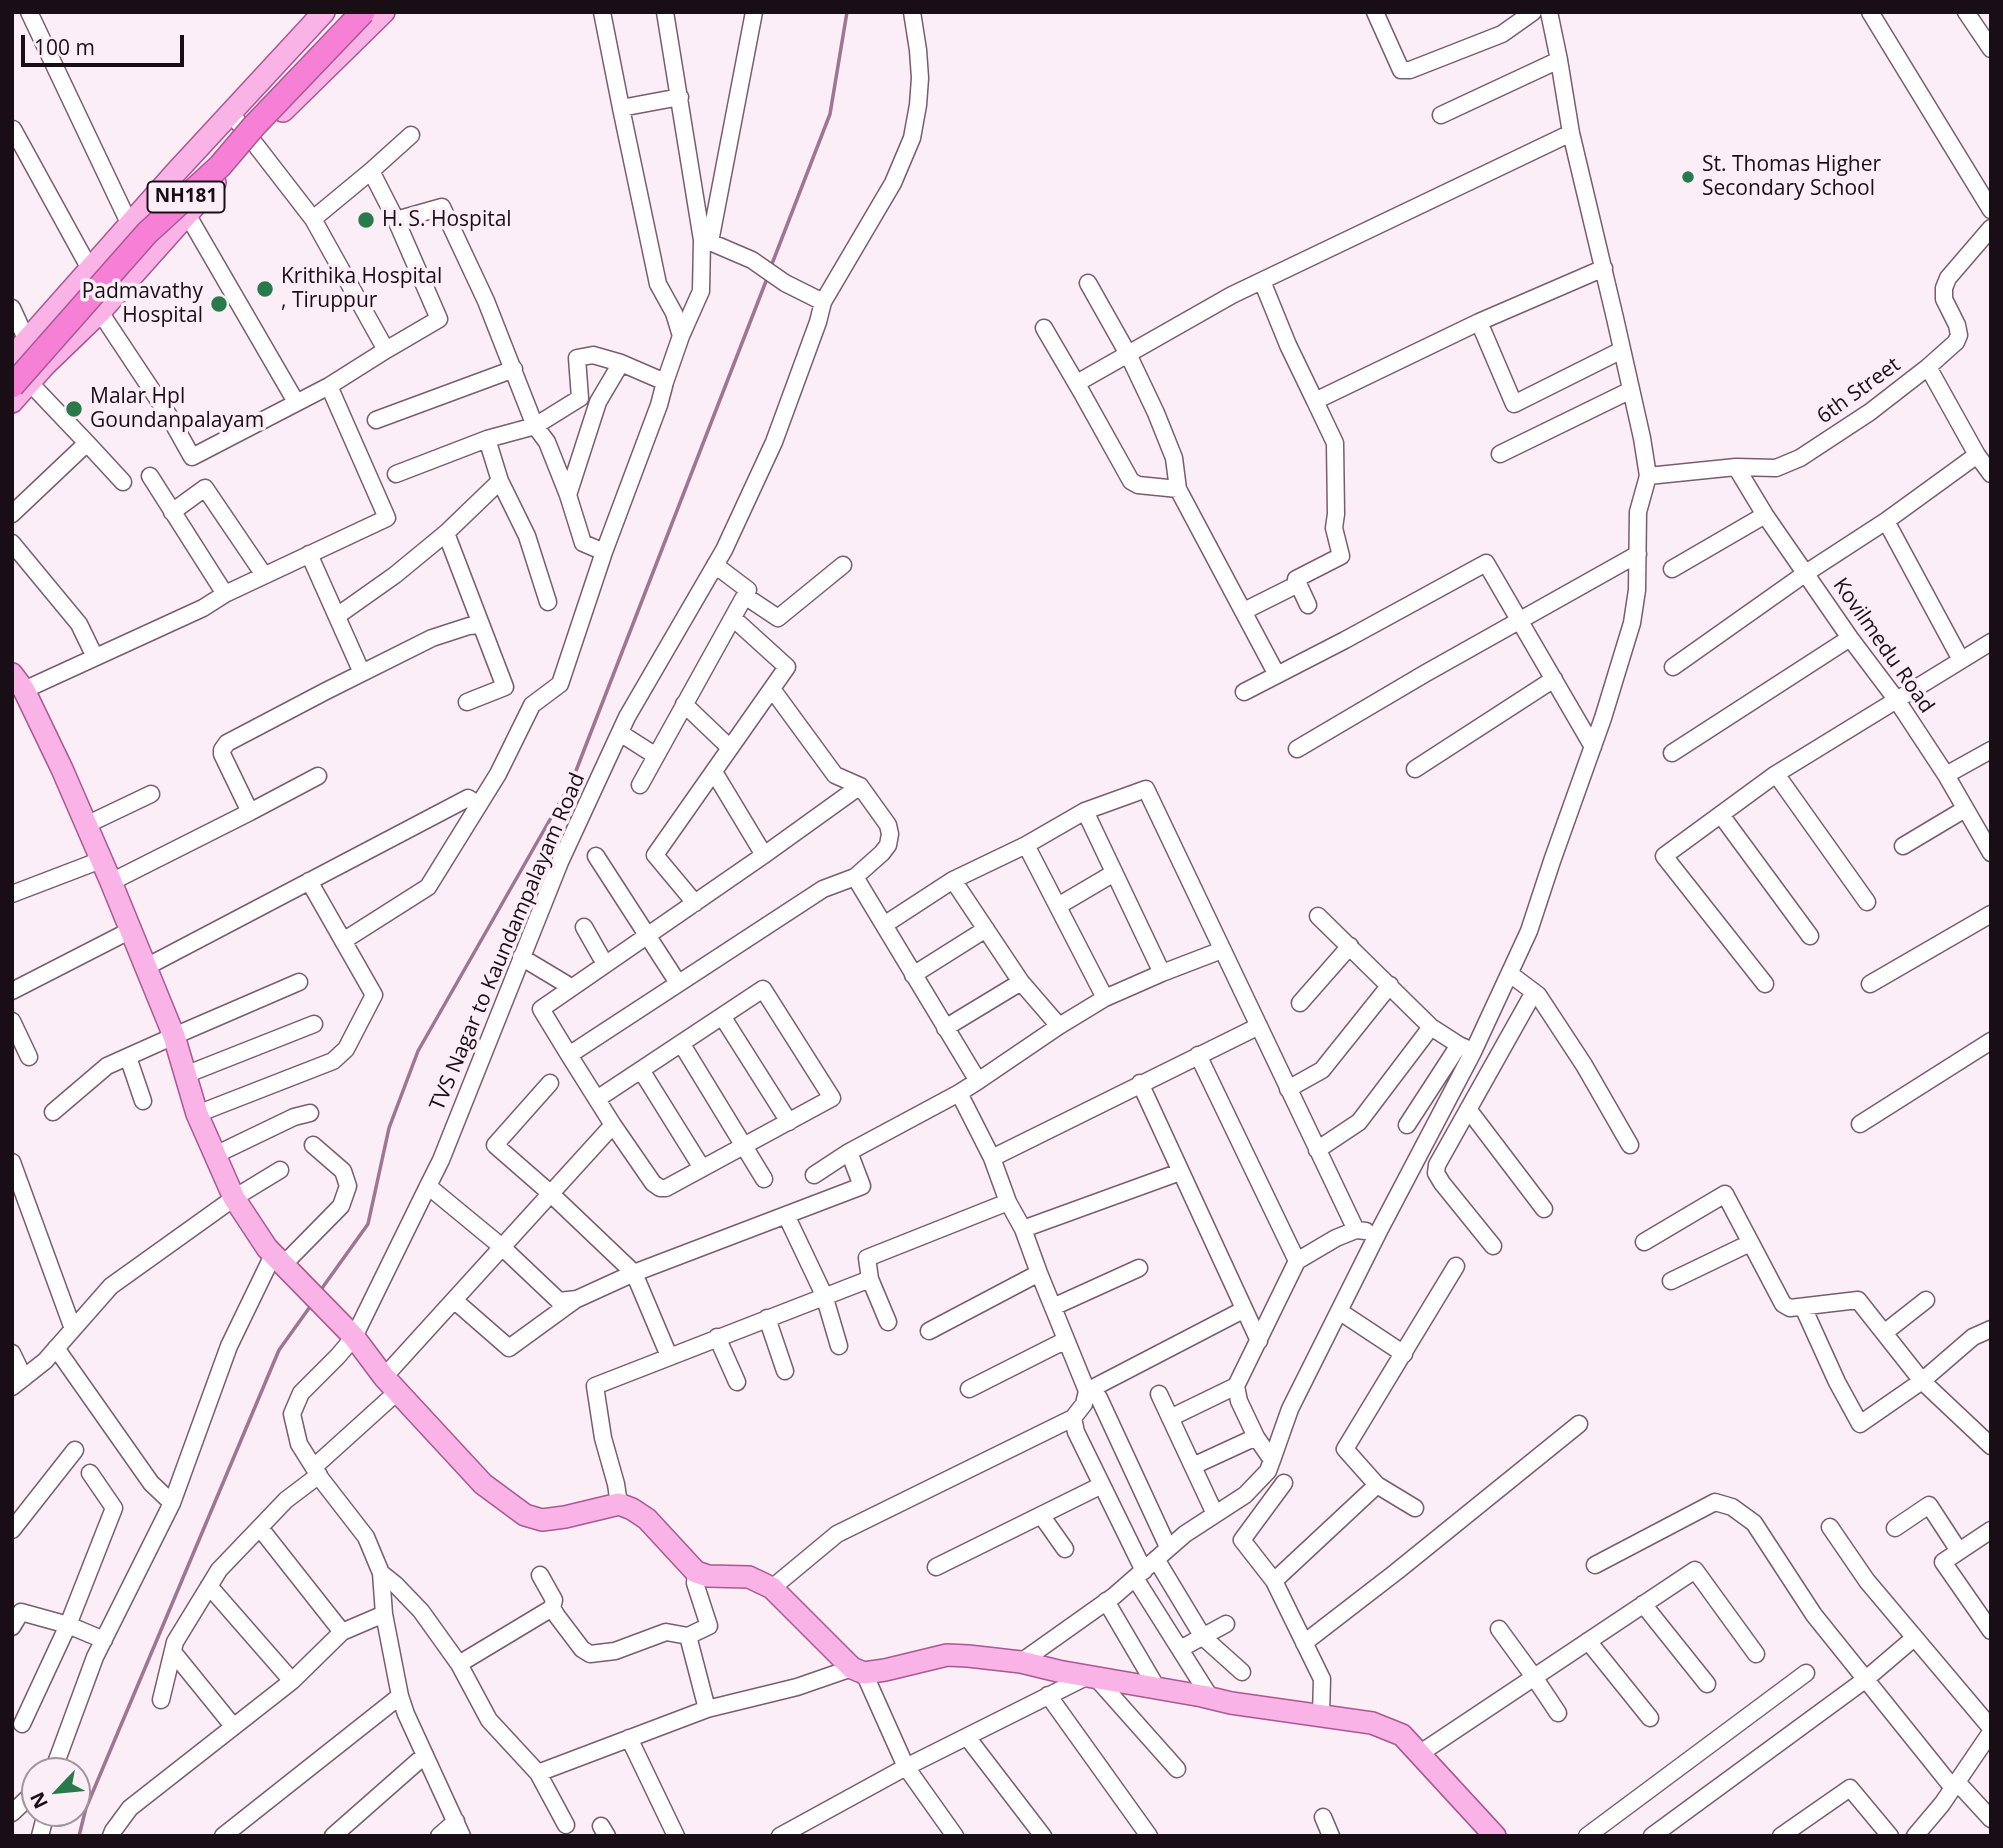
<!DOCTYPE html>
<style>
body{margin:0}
#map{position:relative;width:2003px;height:1848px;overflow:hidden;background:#fbeef6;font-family:"Open Sans",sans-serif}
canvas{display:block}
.frame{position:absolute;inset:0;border:14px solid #190e16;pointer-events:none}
.north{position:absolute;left:21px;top:1757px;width:70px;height:70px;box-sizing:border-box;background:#fbeef6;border:2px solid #a1949c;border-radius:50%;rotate:244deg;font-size:19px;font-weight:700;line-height:28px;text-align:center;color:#190e16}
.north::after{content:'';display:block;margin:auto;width:24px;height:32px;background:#297a4b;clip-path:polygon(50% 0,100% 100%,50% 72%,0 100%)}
.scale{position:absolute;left:21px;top:35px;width:163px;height:32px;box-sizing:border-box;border:4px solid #190e16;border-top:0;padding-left:9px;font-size:21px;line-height:24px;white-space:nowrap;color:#190e16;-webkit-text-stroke:5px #fbeef6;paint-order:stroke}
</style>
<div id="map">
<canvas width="2003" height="1848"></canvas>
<div class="frame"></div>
<div class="north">N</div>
<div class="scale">100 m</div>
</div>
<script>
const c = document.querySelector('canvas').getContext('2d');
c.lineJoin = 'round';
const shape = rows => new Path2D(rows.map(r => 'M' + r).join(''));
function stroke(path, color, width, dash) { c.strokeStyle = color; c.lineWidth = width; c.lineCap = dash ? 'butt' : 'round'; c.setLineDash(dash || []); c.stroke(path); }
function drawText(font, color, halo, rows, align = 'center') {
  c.font = font + ' "Open Sans",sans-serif'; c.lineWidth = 7; c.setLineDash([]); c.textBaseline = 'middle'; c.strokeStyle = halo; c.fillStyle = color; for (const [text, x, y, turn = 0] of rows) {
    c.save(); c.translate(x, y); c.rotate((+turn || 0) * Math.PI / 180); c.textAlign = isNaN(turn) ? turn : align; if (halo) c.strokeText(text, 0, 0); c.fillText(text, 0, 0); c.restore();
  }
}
const stream = shape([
 [770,269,830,114,847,12],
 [320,1291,368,1224,389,1128,418,1051,572,781,768,276],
 [79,1836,86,1808,279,1350,312,1304]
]);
const minor = shape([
 [29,12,130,225],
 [602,12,621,108],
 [1375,12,1401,70,1410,70,1502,34,1533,12],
 [1870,12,1991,210],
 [1966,12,1991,49],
 [680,97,621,108,658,284,674,313,681,336],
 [231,113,313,219,386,350,439,319,396,220],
 [1441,115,1559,60],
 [13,129,91,271],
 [371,171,411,135],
 [187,214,296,402],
 [313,219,371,171,396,220,442,207,486,301,535,426,547,442,568,495],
 [702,240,710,242,754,12],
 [710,242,752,260,785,283,823,302],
 [1262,281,1288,345,1315,401],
 [1088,283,1128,354,1156,413,1174,458,1178,489,1277,675],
 [12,308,27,341],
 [100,312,169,416,192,457,329,386,386,350],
 [1479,322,1514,404,1622,350],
 [1044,328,1082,393,1131,481,1138,485,1178,489],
 [1928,367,1977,455],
 [30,383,87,443],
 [1077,383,1232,295,1571,133],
 [376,420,514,369],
 [1500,454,1631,390],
 [1736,467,1765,515,1850,638,1896,699,1946,775,1991,853],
 [396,474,487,439],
 [150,476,225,594],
 [1648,476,1736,467,1776,468,1800,458,1870,412,1928,367,1956,342,1959,335,1957,325,1944,299,1944,288,1948,278,1991,228],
 [500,481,527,536,548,602],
 [172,512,205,488,264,575],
 [12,514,87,443,123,482],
 [1886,521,1961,660],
 [446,533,505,687,467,702],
 [12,543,79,624,95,657],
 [604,552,659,405,665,382],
 [309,554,362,673],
 [1672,569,1765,515],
 [745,596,778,618,843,565],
 [1308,605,1296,579,1341,556,1334,528,1336,514,1335,443,1315,401,1479,322,1604,268],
 [1244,611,1298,584],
 [337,616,395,575,446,533,500,481,487,439,535,426,580,398,577,358,593,355,621,363],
 [1673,667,1806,573,1886,521,1977,455,1991,474],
 [772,689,835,775,860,786,888,825,890,834,888,845,882,853,855,877],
 [24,690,203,608,225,594,387,518,329,386],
 [1244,692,1345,640,1486,563,1593,747],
 [684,704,730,748],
 [620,733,656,756],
 [1297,749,1426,673,1638,554],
 [1672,753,1850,638],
 [1415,769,1554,679],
 [714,772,764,855],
 [1776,774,1867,902],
 [1946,775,1991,750],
 [640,785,748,590,715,565],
 [1085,811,1162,973],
 [250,812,318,776],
 [1721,815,1810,936],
 [86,825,151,794],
 [1026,845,1105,998],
 [1903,846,1965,809],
 [596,856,678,983],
 [953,880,1021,982,1059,1026],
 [111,882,250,812,222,754,222,750,227,743,326,691,432,638,469,626,480,625],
 [12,894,101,860],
 [695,903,655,855,787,667,733,618],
 [1058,906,1114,873],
 [1318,916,1431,1027,1459,1045],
 [884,925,953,880,1026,845,1085,811,1146,789,1356,1230],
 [584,927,605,964],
 [343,941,428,887,498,774,532,705,560,684,604,552,583,543,568,495,598,402,621,363,665,382,681,336,701,291,702,240,665,12],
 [521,957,571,987],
 [146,967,468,798,479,805],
 [1510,974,1538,995,1584,1065,1630,1145],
 [913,975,986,929],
 [1765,984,1664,856,1776,774,1991,642],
 [1870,984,1991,914],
 [12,991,131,930],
 [1300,1003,1350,946],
 [722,1016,789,1122],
 [12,1021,29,1057],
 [945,1028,1021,982],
 [681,1043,764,1179],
 [569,1055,823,889,855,877,978,1081,959,1093,992,1158,1008,1202,1023,1229,1039,1273,1087,1391,1099,1398,1168,1547],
 [1198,1055,1297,1261],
 [128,1057,143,1101],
 [641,1070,702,1168],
 [185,1075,314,1024],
 [978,1081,1059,1026,1105,998,1162,973,1222,950],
 [550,1083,495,1145,550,1193,634,1273,862,1186,849,1152],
 [1140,1083,1259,1341],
 [1288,1089,1322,1070,1390,985],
 [597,1099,763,989,832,1098,666,1188,660,1188,653,1183,613,1125,569,1055,541,1009,764,855,860,786],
 [1468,1109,1544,1209],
 [53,1112,107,1066,174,1036,299,982],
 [197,1114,333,1061,346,1049,374,995,309,881],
 [1860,1124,1991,1041],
 [1407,1125,1459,1045,1468,1049],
 [1317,1150,1359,1122,1431,1027],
 [215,1155,294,1117,310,1113],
 [992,1158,1259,1026],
 [12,1162,73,1329],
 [814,1175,849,1152,959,1093],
 [428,1186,502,1247,559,1301,577,1299,634,1273,669,1356],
 [786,1215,824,1295,839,1346],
 [1023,1229,1180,1172],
 [1644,1242,1725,1194,1783,1304,1790,1308,1858,1300,1922,1381,1991,1446],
 [1493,1246,1442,1183,1436,1173,1437,1165,1534,992],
 [283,1265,341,1206,348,1186,343,1171,313,1145],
 [1671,1281,1750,1243],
 [454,1300,509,1348,575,1300],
 [1053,1307,1139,1268],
 [1803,1307,1837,1382,1860,1424,1922,1381,1973,1337,1991,1329],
 [1339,1311,1404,1354],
 [767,1318,785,1371],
 [888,1322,870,1279,867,1258,1008,1202],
 [929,1331,1039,1273],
 [1884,1333,1926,1300],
 [717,1337,737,1382],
 [56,1348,151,1483,172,1503],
 [12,1353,24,1378],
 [384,1377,613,1125],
 [12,1387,45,1361,111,1286,234,1198,280,1170],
 [969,1389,1066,1340],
 [1159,1394,1215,1514],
 [1170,1418,1236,1386],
 [1272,1460,1290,1409,1379,1231,1473,1052,1529,931,1552,861,1603,718,1632,623,1637,590,1638,512,1648,476,1642,438,1615,318,1571,133,1559,60,1549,12],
 [1193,1466,1256,1437],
 [314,1467,397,1392],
 [1284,1483,1242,1540,1274,1581,1322,1679,1321,1715],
 [1377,1485,1415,1508],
 [619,1504,616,1484,603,1438,595,1386,870,1279],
 [1041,1515,1065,1549],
 [1830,1527,1867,1581,1991,1728],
 [260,1528,342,1632],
 [1895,1528,1929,1505,1959,1551],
 [12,1530,75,1450],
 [1991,1530,1943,1562,1991,1631],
 [1156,1559,1203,1637,1242,1672],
 [1595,1565,1715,1502,1732,1507,1754,1523,1814,1615,1953,1788],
 [936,1567,1102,1485],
 [1144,1571,1076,1432,1073,1418,1084,1404,1087,1391,1243,1310],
 [696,1572,695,1583,709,1626,688,1636,707,1709],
 [381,1573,396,1585,421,1611,459,1664,489,1720,538,1773,707,1709,797,1687,852,1668],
 [540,1575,554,1600,552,1608,557,1616,582,1649,590,1654,615,1651,666,1632,688,1636],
 [1135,1578,1210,1697],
 [1274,1581,1377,1485,1345,1449,1456,1266],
 [209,1586,292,1681],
 [772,1588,837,1534,1073,1418],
 [1106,1601,1157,1688],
 [1643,1604,1707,1684],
 [12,1627,21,1612,68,1625,104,1640],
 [1499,1629,1534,1677,1558,1713],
 [1588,1641,1650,1718],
 [1304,1643,1396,1572,1579,1424],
 [1180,1649,1226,1624],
 [173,1652,233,1726],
 [1021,1662,1114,1596,1185,1534,1245,1495,1268,1471,1272,1460,1256,1437,1239,1401,1236,1386,1297,1261,1336,1238,1356,1230,1366,1231],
 [459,1664,552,1608],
 [1097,1679,1177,1769],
 [1048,1695,1149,1836],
 [161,1700,175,1642,219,1570,286,1500,319,1475],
 [22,1724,68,1625,114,1508,90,1473],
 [967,1737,1043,1836],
 [629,1738,676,1836],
 [1419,1754,1695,1570,1756,1654],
 [53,1771,95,1657,172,1503,229,1346,273,1255],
 [538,1773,566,1825],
 [1957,1782,1991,1819],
 [12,1813,29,1797,35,1797],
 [1323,1817,1331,1836],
 [601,1826,607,1836],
 [40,1836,46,1813],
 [111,1836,113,1831,130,1808,292,1681,342,1632,384,1614],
 [223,1836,400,1696],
 [333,1836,425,1755],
 [439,1836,456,1821],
 [462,1836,406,1714,400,1696,384,1614,381,1573,366,1537,321,1479,299,1444,292,1414,301,1393,338,1356,354,1337,428,1186,441,1160,560,862,627,717,724,550,774,442,818,322,823,302,893,183,912,138,918,105,920,78,918,50,912,12],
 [780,1836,906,1767,864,1673],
 [955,1836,906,1767,1086,1677],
 [1587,1836,1806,1673],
 [1652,1836,1866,1679,1914,1638],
 [1781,1836,1850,1788,1890,1836],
 [1915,1836,1942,1804,1991,1732]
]);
const major = shape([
 [283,111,384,12],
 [12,357,176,172,324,12],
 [12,402,45,365,100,312,215,183],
 [12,674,24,690,62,769,111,882,174,1036,197,1114,234,1198,267,1248,354,1337,384,1377,483,1484,525,1515,542,1520,565,1517,619,1504,632,1509,647,1519,696,1572,708,1576,749,1577,772,1588,852,1668,864,1673,885,1670,947,1655,968,1656,1021,1662,1058,1671,1202,1696,1231,1703,1372,1723,1402,1735,1495,1836]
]);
const highwayBridge = shape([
 [12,386,147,233,220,166,254,126,363,12]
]);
const markers = [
 [1688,177,7,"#297a4b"],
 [366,220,9,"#297a4b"],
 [265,289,9,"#297a4b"],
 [219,304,9,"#297a4b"],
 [74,409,9,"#297a4b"]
];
const shields = [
 [186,197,77]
];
const shieldNames = [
 ["NH181",186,197]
];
const poiNames = [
 ["St. Thomas Higher",1702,165],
 ["Secondary School",1702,189],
 ["H. S. Hospital",382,220],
 ["Krithika Hospital",281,277],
 [", Tiruppur",281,301],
 ["Padmavathy",203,292,"right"],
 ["Hospital",203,316,"right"],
 ["Malar Hpl",90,397],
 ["Goundanpalayam",90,421]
];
const streetNames = [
 ["6th Street",1859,391,-36],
 ["Kovilmedu Road",1883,646,55],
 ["TVS Nagar to Kaundampalayam Road",508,942,-67]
];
stroke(stream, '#9f7591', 3.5);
stroke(minor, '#795d6f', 19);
stroke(major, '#a95892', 24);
stroke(minor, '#fff', 16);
stroke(major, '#fab3e6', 21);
stroke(highwayBridge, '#a95892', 26, []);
stroke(highwayBridge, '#f680d5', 23);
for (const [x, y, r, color] of markers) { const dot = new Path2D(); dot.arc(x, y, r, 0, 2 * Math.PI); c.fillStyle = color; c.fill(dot); stroke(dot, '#fbeef6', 2.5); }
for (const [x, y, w] of shields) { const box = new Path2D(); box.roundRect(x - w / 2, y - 15.5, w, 31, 5); c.fillStyle = '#fbeef6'; c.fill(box); stroke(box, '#190e16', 2); }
drawText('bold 19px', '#190e16', null, shieldNames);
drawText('21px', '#190e16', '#fbeef6', poiNames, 'left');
drawText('21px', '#190e16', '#fbeef6', streetNames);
</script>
